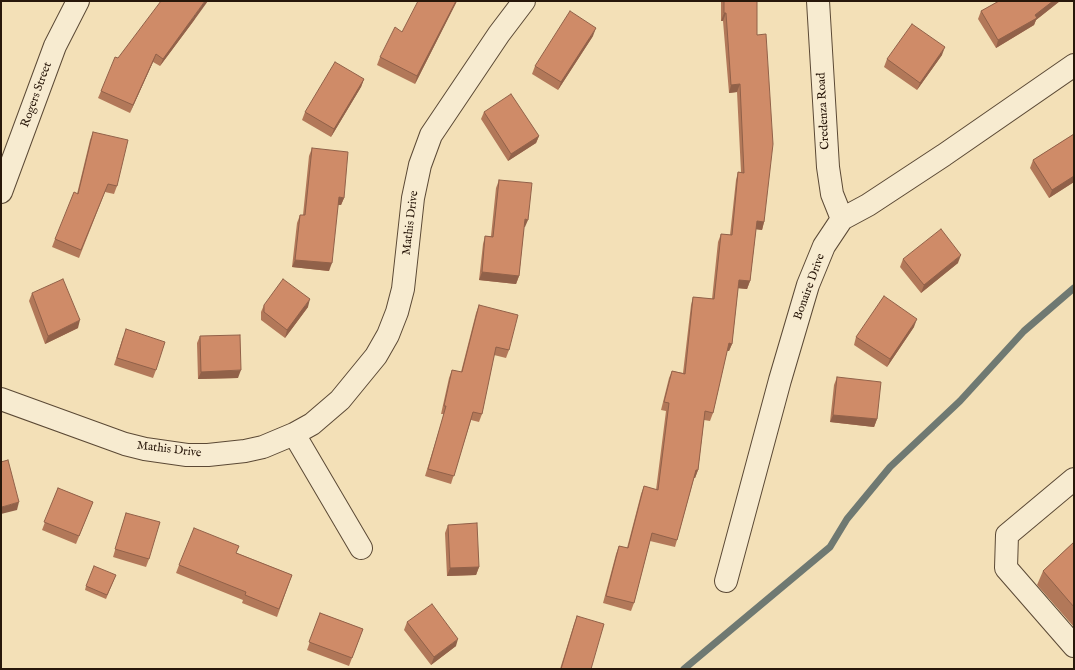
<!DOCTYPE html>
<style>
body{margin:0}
#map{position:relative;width:1075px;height:670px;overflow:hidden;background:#f3e0b7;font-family:"IM FELL English",serif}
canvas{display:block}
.frame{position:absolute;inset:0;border:2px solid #28170a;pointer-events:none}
</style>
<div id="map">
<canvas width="1075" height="670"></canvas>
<div class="frame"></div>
</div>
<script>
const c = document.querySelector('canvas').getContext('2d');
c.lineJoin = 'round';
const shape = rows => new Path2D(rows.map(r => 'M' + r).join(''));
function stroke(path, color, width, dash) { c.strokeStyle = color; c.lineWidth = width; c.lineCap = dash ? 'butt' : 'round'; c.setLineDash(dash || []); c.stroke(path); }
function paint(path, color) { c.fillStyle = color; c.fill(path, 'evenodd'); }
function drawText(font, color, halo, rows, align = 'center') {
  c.font = font + ' "IM FELL English",serif'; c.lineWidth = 4; c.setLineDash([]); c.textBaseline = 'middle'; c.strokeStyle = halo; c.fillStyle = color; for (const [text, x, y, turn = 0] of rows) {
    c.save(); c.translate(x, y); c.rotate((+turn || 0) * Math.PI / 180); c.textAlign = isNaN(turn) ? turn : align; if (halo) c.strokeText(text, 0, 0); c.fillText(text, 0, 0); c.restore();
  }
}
const stream = shape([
 [684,669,830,547,847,519,890,467,960,401,1024,331,1074,288]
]);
const minor = shape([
 [818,1,828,167,832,194,842,219],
 [1,192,55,46,78,1],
 [1,399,125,444,145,449,187,455,208,455,245,451,263,447,294,434,312,424,340,400,376,356,388,335,397,312,403,289,413,198,420,165,431,135,499,34,524,1],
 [294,434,361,548],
 [1074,479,1007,535,1006,568,1074,646],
 [726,581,780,380,808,285,824,246,842,219,868,205,944,155,1074,65]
]);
const wall = shape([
 [457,1,415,84,377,65,380,57,402,32],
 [721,1,757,1,757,35,764,222,762,230,756,229,750,281,747,289,738,288,732,344,729,351,727,351,713,413,710,421,704,420,698,470,695,478,694,478,677,540,675,547,650,541,634,603,631,611,603,603,616,554,619,546,627,548,641,494,644,486,656,490,666,411,661,410,669,378,672,371,683,373,691,305,693,297,712,299,718,242,721,234,730,235,736,180,738,172,741,172,737,92,729,93,723,21,721,21],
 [999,1,1060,1,1036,20,1034,25,996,48,978,19,981,11],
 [195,19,160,66,153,62,130,113,98,98,101,91,118,58],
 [593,36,558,90,532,74,535,66],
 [942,55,917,90,884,67,887,59],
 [364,79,361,87,331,137,302,120,305,112],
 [484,112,539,136,536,143,508,161,481,119],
 [93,132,117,186,114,194,105,192,79,258,52,247,55,239,77,194,90,140],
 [1074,134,1074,182,1049,198,1030,168,1033,160],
 [312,148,344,198,341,205,338,205,329,271,292,267,297,223,300,215,303,215,309,156],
 [499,180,525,227,524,227,519,276,516,284,479,280,483,244,485,236,491,236,496,188],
 [903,259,958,263,921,293,900,267],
 [32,293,78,328,45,344,29,301],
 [264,305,308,307,285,338,261,320,261,312],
 [479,305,509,350,506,358,494,355,482,414,479,422,471,420,451,484,425,476,444,414,441,414,449,378,452,370,461,372,476,313],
 [914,327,887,367,854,345,856,337],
 [200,336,238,378,198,379,197,343],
 [123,337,156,370,153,378,114,365],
 [837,377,877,419,874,427,830,422,834,385],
 [58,488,93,502,76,544,42,530],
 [126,513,149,559,146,567,113,557],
 [448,525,479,567,476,575,447,576,445,533],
 [1074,542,1074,627,1037,585,1043,571],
 [237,553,292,575,277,617,242,603,243,600,176,573,179,565],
 [116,575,106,599,85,590,86,586],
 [320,613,363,629,349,666,307,650],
 [577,616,591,669,560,669,574,624],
 [407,622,456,646,431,665,404,630]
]);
const shadedWall = shape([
 [205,1,208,1,195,19,160,66,163,59],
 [456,1,457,1,415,84,417,76],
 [1053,1,1060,1,1036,20,1034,25,996,48,998,40],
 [724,13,726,13,723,21,721,21],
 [596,28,593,36,558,90,561,82],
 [945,47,942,55,917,90,920,83],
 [156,54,153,62,130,113,133,105],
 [364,79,361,87,331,137,334,129],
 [740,84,737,92,729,93,731,85],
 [539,136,536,143,508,161,511,154],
 [1074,176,1074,182,1049,198,1052,190],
 [339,197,344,198,341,205,336,205],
 [525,219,528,220,525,227,522,227],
 [757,221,764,222,762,230,754,229],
 [961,255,958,263,921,293,924,285],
 [295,260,332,263,329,271,292,267],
 [482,272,519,276,516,284,479,280],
 [739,280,750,281,747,289,736,288],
 [310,299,308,307,285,338,287,330],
 [917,319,914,327,887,367,890,359],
 [80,320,78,328,45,344,48,336],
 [729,343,732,344,729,351,726,351],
 [241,370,238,378,198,379,201,372],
 [833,415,877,419,874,427,830,422],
 [696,470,698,470,695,478,693,478],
 [19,502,17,510,1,514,1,510,2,507],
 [479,567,476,575,447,576,450,568],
 [458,639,456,646,431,665,434,657]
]);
const building = shape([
 [161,1,205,1,163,59,156,54,133,105,101,91,115,57,118,58,161,1],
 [418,1,456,1,417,76,380,57,395,27,402,32,418,1],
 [724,1,757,1,757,35,766,34,773,144,764,222,757,221,750,281,739,280,732,344,729,343,713,413,705,411,698,470,696,470,677,540,652,533,634,603,606,596,619,546,628,548,644,486,658,490,669,403,664,402,672,371,685,374,693,297,714,299,721,234,732,235,738,172,744,173,740,84,731,85,726,13,724,13,724,1],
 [999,1,1053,1,1035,15,1037,18,998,40,981,11,999,1],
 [570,11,596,28,561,82,535,66,570,11],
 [912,24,945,47,920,83,887,59,912,24],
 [335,62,364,79,334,129,305,112,335,62],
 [511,94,539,136,511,154,484,112,511,94],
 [93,132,128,140,117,186,108,184,81,250,55,239,74,192,78,194,93,132],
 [1074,134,1074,176,1052,190,1033,160,1074,134],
 [312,148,348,152,344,198,339,197,332,263,295,260,300,215,305,215,312,148],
 [499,180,532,183,528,220,525,219,519,276,482,272,485,236,493,237,499,180],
 [941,229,961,255,924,285,903,259,941,229],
 [63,279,80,320,48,336,32,293,63,279],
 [283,279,310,299,287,330,264,312,264,305,283,279],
 [884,296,917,319,890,359,856,337,884,296],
 [479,305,518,315,509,350,496,347,482,414,473,412,454,476,428,469,446,406,444,406,452,370,462,372,479,305],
 [126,329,165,342,156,370,117,358,126,329],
 [240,335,241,370,201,372,200,336,240,335],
 [837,377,881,382,877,419,833,415,837,377],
 [8,460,19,502,2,507,1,504,1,462,8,460],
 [58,488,93,502,79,536,44,522,58,488],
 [126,513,160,522,149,559,115,549,126,513],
 [477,523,479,567,450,568,448,525,477,523],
 [194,528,239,546,236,553,292,575,279,609,245,595,246,592,179,565,194,528],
 [1074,542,1074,607,1043,571,1074,542],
 [94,566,116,575,107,595,86,586,94,566],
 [432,604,458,639,434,657,407,622,432,604],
 [320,613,363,629,352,658,309,642,320,613],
 [577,616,604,624,591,669,561,669,577,616]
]);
const streetNames = [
 ["Rogers Street",37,95,-70],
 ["Credenza Road",824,111,-93],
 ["Mathis Drive",411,223,-83],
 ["Bonaire Drive",810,287,-70],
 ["Mathis Drive",169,450,7]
];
stroke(stream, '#6f7972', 7);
stroke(minor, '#5b4935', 24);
stroke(minor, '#f7ebd0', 22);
paint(wall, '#b27859');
paint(shadedWall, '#916149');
paint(building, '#cf8b68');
stroke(building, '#916149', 1);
drawText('12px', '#28170a', '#f7ebd0', streetNames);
</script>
